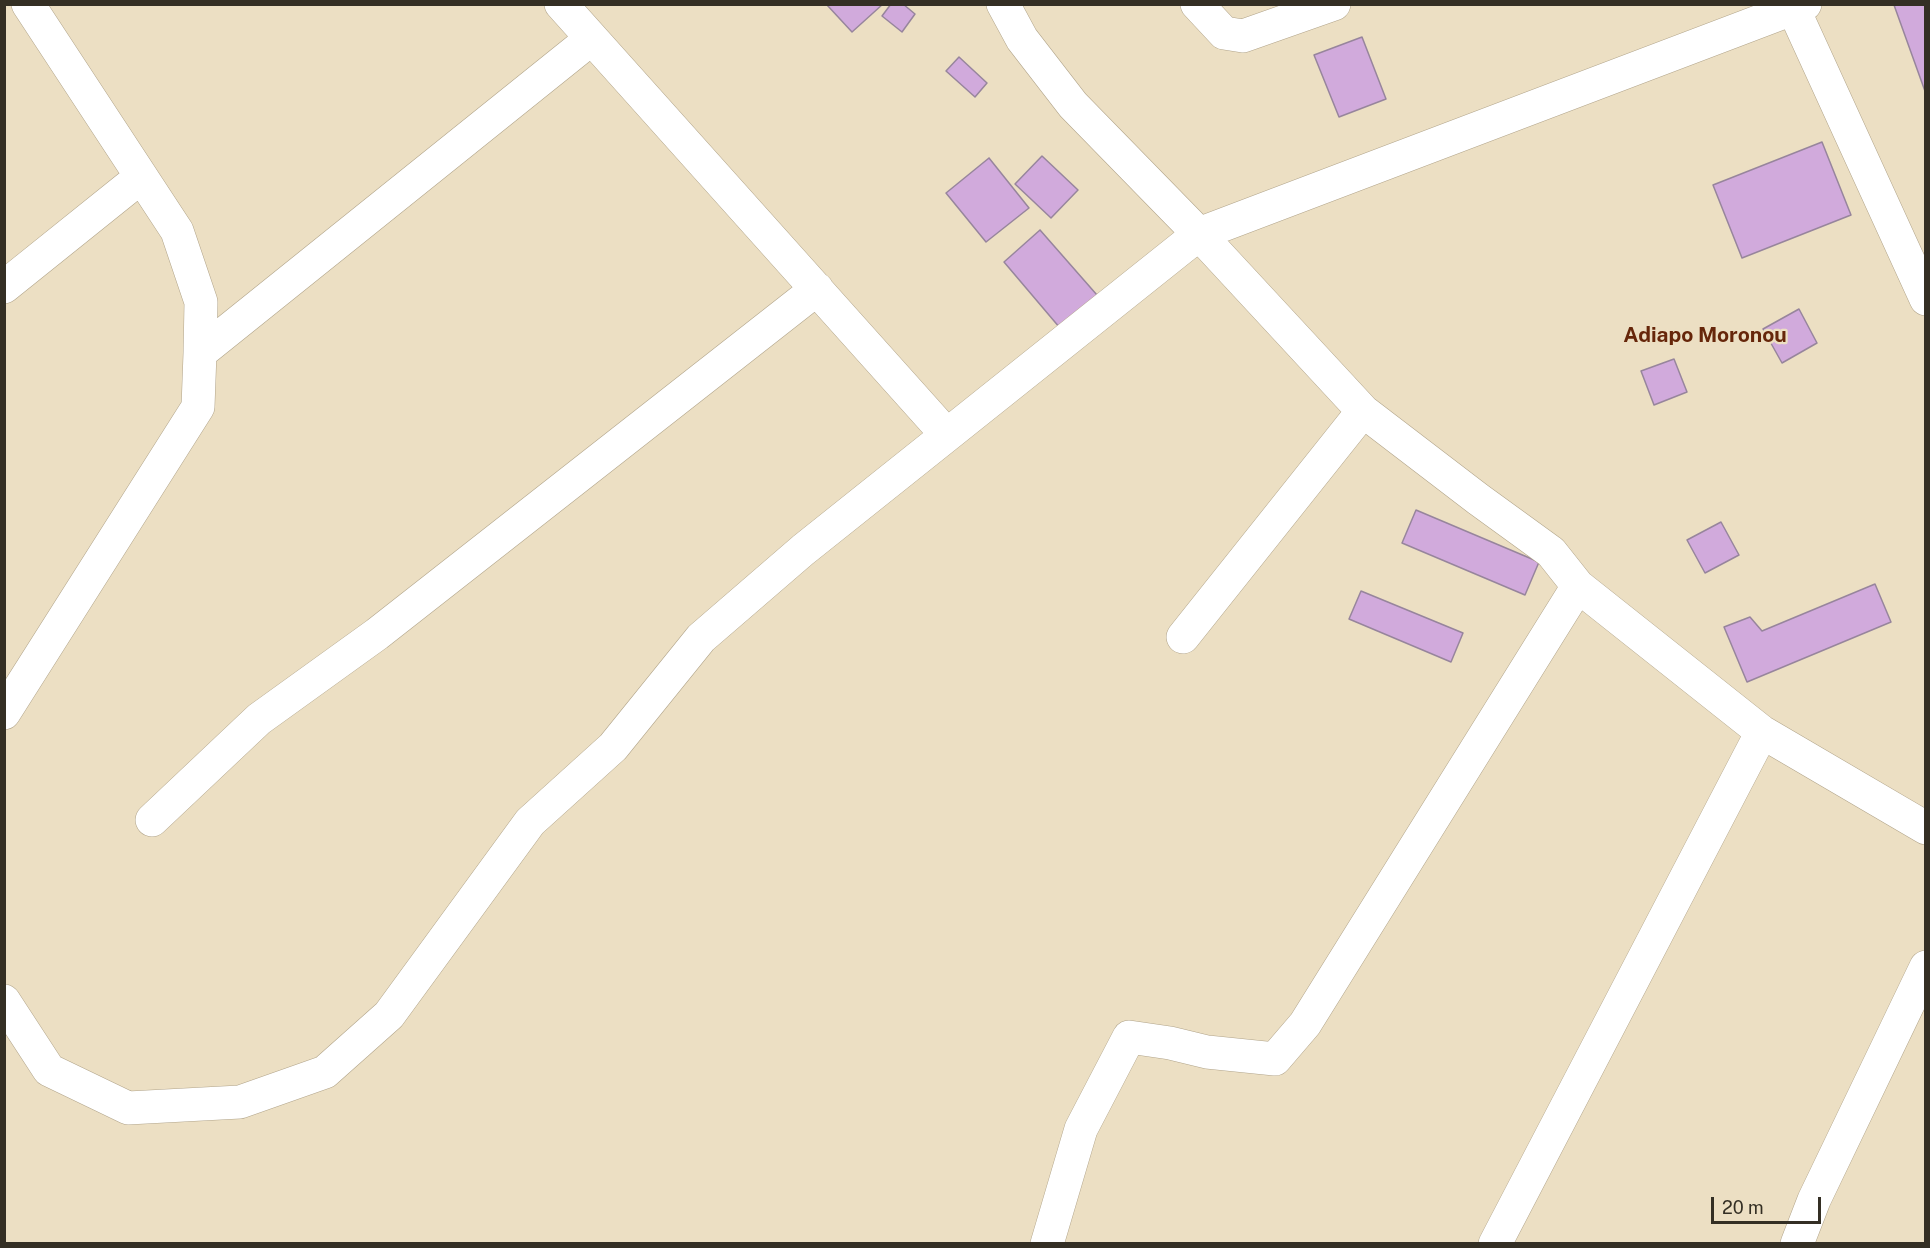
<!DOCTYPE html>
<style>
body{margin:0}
#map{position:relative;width:1930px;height:1248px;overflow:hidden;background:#ecdfc3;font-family:"Public Sans",sans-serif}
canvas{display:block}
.frame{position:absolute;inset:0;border:6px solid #342f24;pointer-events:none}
.scale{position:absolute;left:1711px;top:1197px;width:110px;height:27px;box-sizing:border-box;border:3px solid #342f24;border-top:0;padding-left:8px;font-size:18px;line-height:21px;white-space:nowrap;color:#342f24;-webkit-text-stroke:4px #ecdfc3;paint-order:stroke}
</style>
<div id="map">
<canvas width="1930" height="1248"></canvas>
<div class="frame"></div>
<div class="scale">20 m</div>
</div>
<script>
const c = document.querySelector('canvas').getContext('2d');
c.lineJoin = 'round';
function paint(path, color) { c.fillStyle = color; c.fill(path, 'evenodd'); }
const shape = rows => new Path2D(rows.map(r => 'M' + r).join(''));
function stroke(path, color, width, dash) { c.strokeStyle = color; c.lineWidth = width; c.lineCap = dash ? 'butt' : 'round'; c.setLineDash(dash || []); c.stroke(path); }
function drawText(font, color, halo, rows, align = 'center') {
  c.font = font + ' "Public Sans",sans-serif'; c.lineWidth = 4.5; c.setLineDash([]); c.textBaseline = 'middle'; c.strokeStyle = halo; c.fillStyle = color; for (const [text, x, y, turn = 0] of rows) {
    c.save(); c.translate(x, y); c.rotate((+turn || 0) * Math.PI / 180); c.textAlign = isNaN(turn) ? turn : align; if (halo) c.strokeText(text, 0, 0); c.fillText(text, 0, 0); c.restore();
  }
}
const building = shape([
 [883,4,852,32,827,5,827,4,883,4],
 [891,4,903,4,915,14,902,32,882,16,891,4],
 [1926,4,1926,94,1894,5,1926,4],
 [1362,37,1386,99,1339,117,1314,55,1362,37],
 [959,57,987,83,975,97,946,71,959,57],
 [1822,142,1851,215,1742,258,1713,185,1822,142],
 [1042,156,1078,190,1051,218,1015,184,1042,156],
 [989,158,1029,208,986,242,946,193,989,158],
 [1040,230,1097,295,1060,328,1004,262,1040,230],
 [1799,309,1817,343,1782,363,1763,329,1799,309],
 [1674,359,1687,392,1654,405,1641,371,1674,359],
 [1416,510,1539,562,1525,595,1402,543,1416,510],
 [1721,522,1739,555,1705,573,1687,540,1721,522],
 [1875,584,1891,622,1747,682,1724,627,1750,617,1762,631,1875,584],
 [1361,591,1463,633,1451,662,1349,619,1361,591]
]);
const minor = shape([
 [561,4,947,435],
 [1003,4,1022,39,1073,105,1199,234,1363,411,1478,499,1551,552,1578,586,1762,732,1926,828],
 [1197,4,1224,33,1243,36,1334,4],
 [1794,10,1926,299],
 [4,287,141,177],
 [200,353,591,39],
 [1183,637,1363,411],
 [4,713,198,407,200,353,201,302,177,231,28,4],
 [152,820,259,719,377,634,817,289],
 [4,1001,49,1070,128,1108,240,1102,325,1072,389,1015,530,822,613,747,701,638,803,550,1199,234,1805,4],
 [1047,1244,1081,1129,1129,1037,1170,1043,1207,1052,1275,1059,1305,1024,1578,586],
 [1495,1244,1762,732],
 [1797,1244,1814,1200,1926,967]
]);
const quarterNames = [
 ["Adiapo Moronou",1705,336]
];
paint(building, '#d1aadc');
stroke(building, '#97859c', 1.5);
stroke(minor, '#b1a48a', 34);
stroke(minor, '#fff', 33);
drawText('bold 21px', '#66260a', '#ecdfc3', quarterNames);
</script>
